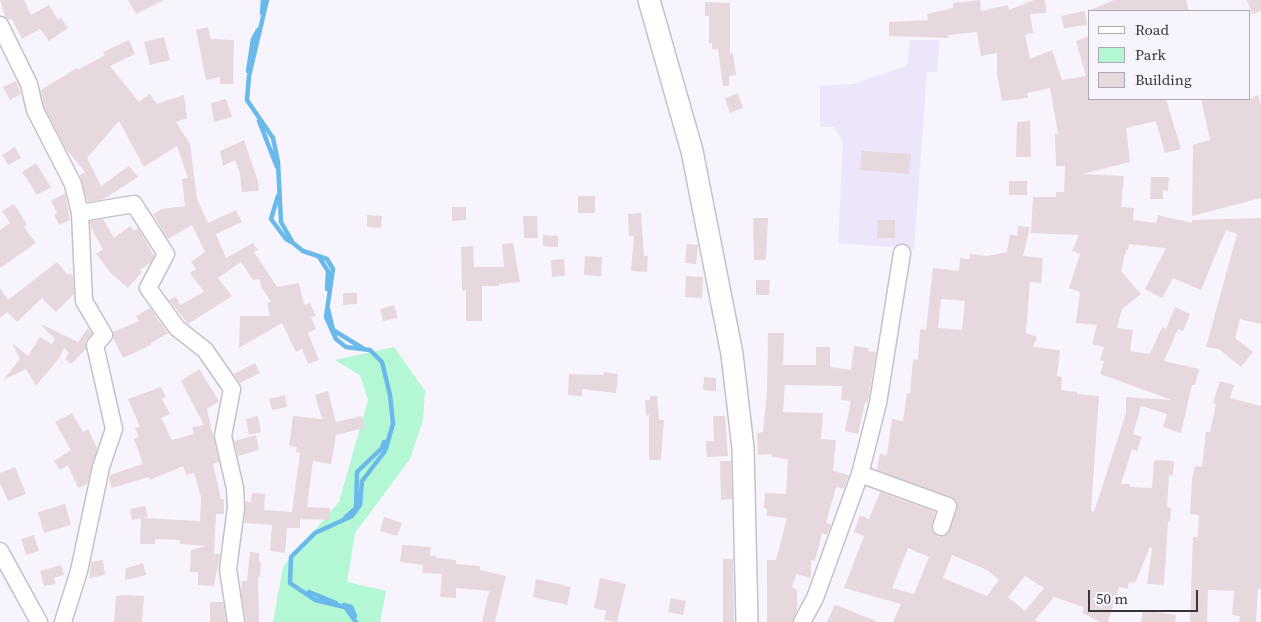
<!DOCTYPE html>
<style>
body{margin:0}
#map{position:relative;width:1261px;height:622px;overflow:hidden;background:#f8f4fe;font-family:"Source Serif 4",serif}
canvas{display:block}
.legend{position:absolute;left:1088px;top:10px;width:162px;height:90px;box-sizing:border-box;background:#f8f4fe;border:1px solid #aaa8b0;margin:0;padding:6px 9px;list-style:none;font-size:15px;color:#36353a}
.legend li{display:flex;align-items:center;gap:10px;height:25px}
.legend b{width:25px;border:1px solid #aaa8b0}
.scale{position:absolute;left:1088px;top:590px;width:110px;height:22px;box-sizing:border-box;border:2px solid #36353a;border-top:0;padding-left:6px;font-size:15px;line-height:18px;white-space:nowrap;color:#36353a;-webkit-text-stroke:4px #f8f4fe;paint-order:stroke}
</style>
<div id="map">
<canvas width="1261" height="622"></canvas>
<ul class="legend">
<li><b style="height:6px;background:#fff"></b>Road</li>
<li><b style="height:14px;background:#b3f7d5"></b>Park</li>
<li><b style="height:14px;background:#e7d8de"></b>Building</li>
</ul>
<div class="scale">50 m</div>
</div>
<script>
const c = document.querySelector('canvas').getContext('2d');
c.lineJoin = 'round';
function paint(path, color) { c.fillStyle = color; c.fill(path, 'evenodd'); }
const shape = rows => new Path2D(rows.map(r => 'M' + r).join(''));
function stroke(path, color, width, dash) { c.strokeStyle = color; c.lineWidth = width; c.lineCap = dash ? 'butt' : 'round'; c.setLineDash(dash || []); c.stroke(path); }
const built = shape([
 [910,40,940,40,937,72,927,72,914,249,838,243,843,142,834,127,820,127,820,86,853,84,907,66]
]);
const green = shape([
 [394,347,425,391,423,420,410,459,355,533,347,582,386,591,380,622,273,622,283,567,339,502,368,400,360,375,335,360]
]);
const stream = shape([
 [267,0,249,76,247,100,273,138,278,162,281,222,293,243,303,251,327,259,333,269,326,317,336,339,346,347,370,350,382,362,390,395,393,424,385,451,362,481,360,505,352,516,315,533,291,557,290,583,315,600,345,607,356,622],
 [262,13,263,0],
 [248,71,253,39,258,30],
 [259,121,277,167],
 [278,196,271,219,286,239,293,243],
 [319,257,328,271,327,289],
 [328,309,333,330,364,349],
 [345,518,356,508,357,472,382,448,384,442],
 [309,592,336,603],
 [344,605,351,607,355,616]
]);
const building = shape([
 [0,0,24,0,31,15,49,5,58,20,61,18,68,28,49,41,40,29,22,39,12,19,9,20,5,16],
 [128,0,164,0,136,14],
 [980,0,981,11,1008,5,1009,10,1034,0,1045,0,1046,13,1030,14,1033,33,1025,34,1030,59,1052,50,1062,80,1086,76,1076,41,1090,36,1090,99,1166,99,1181,149,1165,153,1156,121,1126,128,1130,162,1083,174,1124,176,1121,207,1134,208,1133,220,1156,223,1158,215,1192,223,1192,220,1261,218,1261,324,1240,319,1235,338,1253,352,1241,367,1219,349,1206,347,1237,234,1226,230,1201,290,1173,278,1162,298,1145,289,1166,248,1129,244,1128,250,1126,250,1121,271,1141,294,1122,309,1117,328,1133,330,1130,351,1150,354,1162,327,1166,329,1175,307,1190,314,1183,331,1178,329,1164,361,1199,369,1195,385,1192,385,1181,433,1163,427,1167,414,1141,406,1133,434,1142,437,1137,451,1132,449,1121,484,1130,484,1130,487,1152,488,1154,460,1174,461,1173,476,1169,475,1167,507,1171,508,1170,521,1168,521,1164,585,1147,584,1152,548,1150,547,1135,583,1129,582,1128,589,1119,587,1108,622,1100,622,1082,613,1084,607,1054,597,1035,620,1038,622,893,622,901,604,844,588,864,536,854,532,860,515,869,519,880,492,935,512,931,529,938,537,948,534,957,509,956,500,951,497,877,470,880,454,887,455,892,419,903,421,907,393,910,394,913,359,918,360,920,329,926,330,933,268,959,271,960,258,970,259,970,254,988,256,1007,252,1010,234,1017,236,1018,226,1030,227,1023,256,1043,258,1041,283,1030,282,1026,333,1037,337,1033,347,1060,350,1057,376,1062,377,1061,390,1077,392,1077,394,1099,396,1091,511,1094,512,1126,413,1126,397,1172,400,1100,374,1104,361,1100,360,1104,347,1092,344,1097,325,1076,323,1080,292,1069,288,1080,254,1072,251,1079,235,1031,233,1033,197,1056,197,1056,192,1064,192,1065,166,1056,166,1055,134,1058,134,1050,88,1027,93,1028,98,1002,101,997,74,997,53,981,56,977,32,948,35,948,38,889,36,889,22,928,20,927,14,953,8,953,3],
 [941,299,965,301,962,330,938,328],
 [908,548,929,557,914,594,892,588],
 [952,555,987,570,999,580,987,596,943,578],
 [1025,576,1044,588,1025,611,1008,597],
 [1114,0,1186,0,1189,11,1088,11],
 [1247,0,1261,0,1261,11,1252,14],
 [705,2,730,3,730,54,733,53,736,75,729,76,729,86,723,86,718,49,712,49,712,43,709,43,709,16,705,16],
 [1085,11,1087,25,1064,28,1061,16],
 [208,27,211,39,234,40,233,84,220,84,220,77,206,80,196,30],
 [164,37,170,60,150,65,144,42],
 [129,40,135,54,110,66,139,102,150,94,157,104,184,95,187,118,176,122,190,144,197,199,208,223,236,210,242,222,216,234,226,258,253,243,258,250,254,252,277,287,299,283,304,305,310,303,316,316,311,317,316,329,308,333,319,360,308,364,302,349,296,352,282,323,239,348,240,316,270,316,267,303,271,302,262,288,259,279,253,280,241,262,218,278,232,296,188,324,169,300,176,297,180,305,204,292,190,273,196,269,191,262,205,252,192,225,168,239,153,214,162,209,185,206,182,179,188,178,177,146,144,167,119,121,87,158,101,186,129,166,138,177,104,199,88,202,80,175,85,172,66,149,44,107,41,90,77,68,78,70,105,55,103,52],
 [16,81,21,94,10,100,3,87],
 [738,93,743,108,730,113,725,98],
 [1258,95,1261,106,1261,198,1192,216,1193,145,1210,140,1201,99,1250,99],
 [226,99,232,117,214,122,211,103],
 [1030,121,1031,157,1016,157,1017,122],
 [244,140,258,181,259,191,242,192,240,173,235,160,223,166,220,151],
 [15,147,21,158,8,165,2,155],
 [862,151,911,154,909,174,860,170],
 [36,163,51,187,37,195,22,172],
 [1151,177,1169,177,1168,191,1163,190,1163,199,1150,199],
 [1009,181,1027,181,1027,195,1009,195],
 [65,193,70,220,59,225,54,215,57,213,51,201],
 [578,196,595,196,595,213,578,213],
 [14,204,27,225,24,227,36,243,0,268,0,230,10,223,2,211],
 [452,207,466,207,466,220,452,221],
 [641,213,644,256,648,256,647,272,631,271,634,236,629,236,628,214],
 [367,215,382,216,381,228,367,227],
 [523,216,537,216,538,238,524,238],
 [753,218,768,218,766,260,754,260],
 [103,219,114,238,130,226,134,231,138,228,154,256,151,262,140,270,142,272,128,288,111,273,96,254,103,249,91,228,90,221],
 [878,220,895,220,895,238,877,238],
 [543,235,558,236,558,247,543,246],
 [513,243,520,282,499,284,499,286,482,286,482,321,466,321,466,290,462,291,461,247,473,246,474,267,504,267,502,244],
 [687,244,698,245,696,264,685,263],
 [585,256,602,257,601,276,584,275],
 [564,259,565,276,552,277,551,260],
 [57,262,68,275,70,273,73,276,74,294,56,312,42,298,17,322,7,312,0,318,0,288,8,300],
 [686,276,703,277,702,298,685,297],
 [756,280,770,280,769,295,756,295],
 [343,293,357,293,357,304,343,305],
 [394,305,398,318,383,321,380,309],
 [150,308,168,333,151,343,151,345,123,358,113,338,113,332,139,321,136,316],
 [43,325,78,342,88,328,92,334,85,342,86,349,71,364,65,359,69,353,64,348,60,357,36,386,26,369,3,380,20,359,12,343,28,356,40,337,52,344,55,339,42,326],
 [768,333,784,333,783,365,816,365,816,347,830,347,830,367,851,370,854,346,869,348,868,351,876,352,868,402,865,403,858,434,845,431,851,401,841,400,842,386,785,385,783,412,823,413,821,439,836,440,833,471,849,475,844,489,836,487,826,523,831,524,827,535,822,533,815,561,811,560,811,578,796,574,792,587,797,590,797,610,792,622,767,622,767,560,776,560,787,518,767,516,767,509,764,508,765,493,786,494,788,459,772,457,772,454,758,455,757,433,763,432,767,392],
 [255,363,260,373,240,383,234,374],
 [199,369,219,401,207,409,219,462,213,464,221,499,224,499,224,514,216,514,214,554,220,554,214,586,198,585,198,572,190,572,191,550,206,546,180,544,180,540,155,539,155,544,140,544,141,518,132,520,130,509,145,506,148,517,141,518,200,521,201,497,194,473,186,475,183,466,150,480,149,477,112,488,109,479,110,475,143,464,134,439,139,437,135,428,140,427,128,399,161,387,166,397,162,399,170,414,161,418,172,440,194,434,192,427,204,425,181,381],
 [604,372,618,374,616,393,582,389,582,396,568,395,569,374,603,375],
 [704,377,716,378,716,391,703,390],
 [1220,381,1234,385,1230,398,1261,406,1261,589,1258,589,1256,622,1239,622,1240,616,1232,615,1234,591,1208,590,1207,622,1190,622,1193,537,1198,537,1199,515,1190,514,1192,478,1195,466,1202,467,1206,432,1210,432,1216,404,1213,403],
 [328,391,336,422,362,416,365,428,336,435,331,464,313,461,307,507,330,508,330,520,300,519,300,528,287,528,285,553,270,551,272,525,244,523,246,501,251,502,252,493,265,494,264,510,292,512,300,453,296,452,297,447,289,446,293,416,322,419,315,395],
 [285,395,287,407,272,410,269,399],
 [650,396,657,396,659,420,664,420,661,460,649,460,649,415,646,416,645,400,650,400],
 [72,413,83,432,88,429,97,448,87,484,78,488,68,465,60,470,54,461,71,450,55,422],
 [258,416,261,432,249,435,246,419],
 [713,416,725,416,728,456,707,457,706,441,714,441],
 [256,435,259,450,238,456,234,441],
 [720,461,731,461,732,499,721,500],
 [15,467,26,494,8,501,0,483,0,473],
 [65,504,71,525,44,533,38,512],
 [384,517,402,523,397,536,380,531],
 [34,535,39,551,26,555,21,539],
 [402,545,431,547,430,556,436,556,436,558,456,560,456,564,480,566,480,570,506,576,495,622,482,622,489,591,456,588,456,598,440,597,442,574,422,573,423,565,400,562],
 [250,552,259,553,259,562,261,562,260,577,258,576,259,622,246,622,241,591,242,581,247,581],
 [723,559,733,559,734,622,723,622],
 [103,560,105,575,89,578,91,562],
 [143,563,146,575,125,580,126,568],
 [61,565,64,575,54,578,56,584,44,586,40,571],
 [600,578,626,584,617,622,604,620,606,611,594,608],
 [536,579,571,587,567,605,533,597],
 [124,595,144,596,142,622,114,622,116,596],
 [671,598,686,601,683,615,668,612],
 [210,602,223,602,226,622,210,622],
 [836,605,876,621,876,622,827,622,834,606],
 [1143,610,1176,615,1175,622,1141,622]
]);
const minor = shape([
 [0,25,29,84,35,110,73,184,80,213,84,301,104,335,95,345,114,429,101,467,79,571,63,622],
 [80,213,134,204,166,254,148,288,177,328,205,350,232,389,223,436,235,488,236,508,228,569,236,622],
 [860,474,948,506,941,527],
 [0,551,39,622],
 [802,622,815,598,860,474,878,403,902,253]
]);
const tertiary = shape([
 [649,0,692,151,732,354,743,448,747,622]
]);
paint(built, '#ede6fa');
paint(green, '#b3f7d5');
stroke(stream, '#69b9eb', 4.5);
paint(building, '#e7d8de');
stroke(minor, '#c4c0cc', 19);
stroke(tertiary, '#c4c0cc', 24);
stroke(minor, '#fff', 16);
stroke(tertiary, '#fff', 21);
</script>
